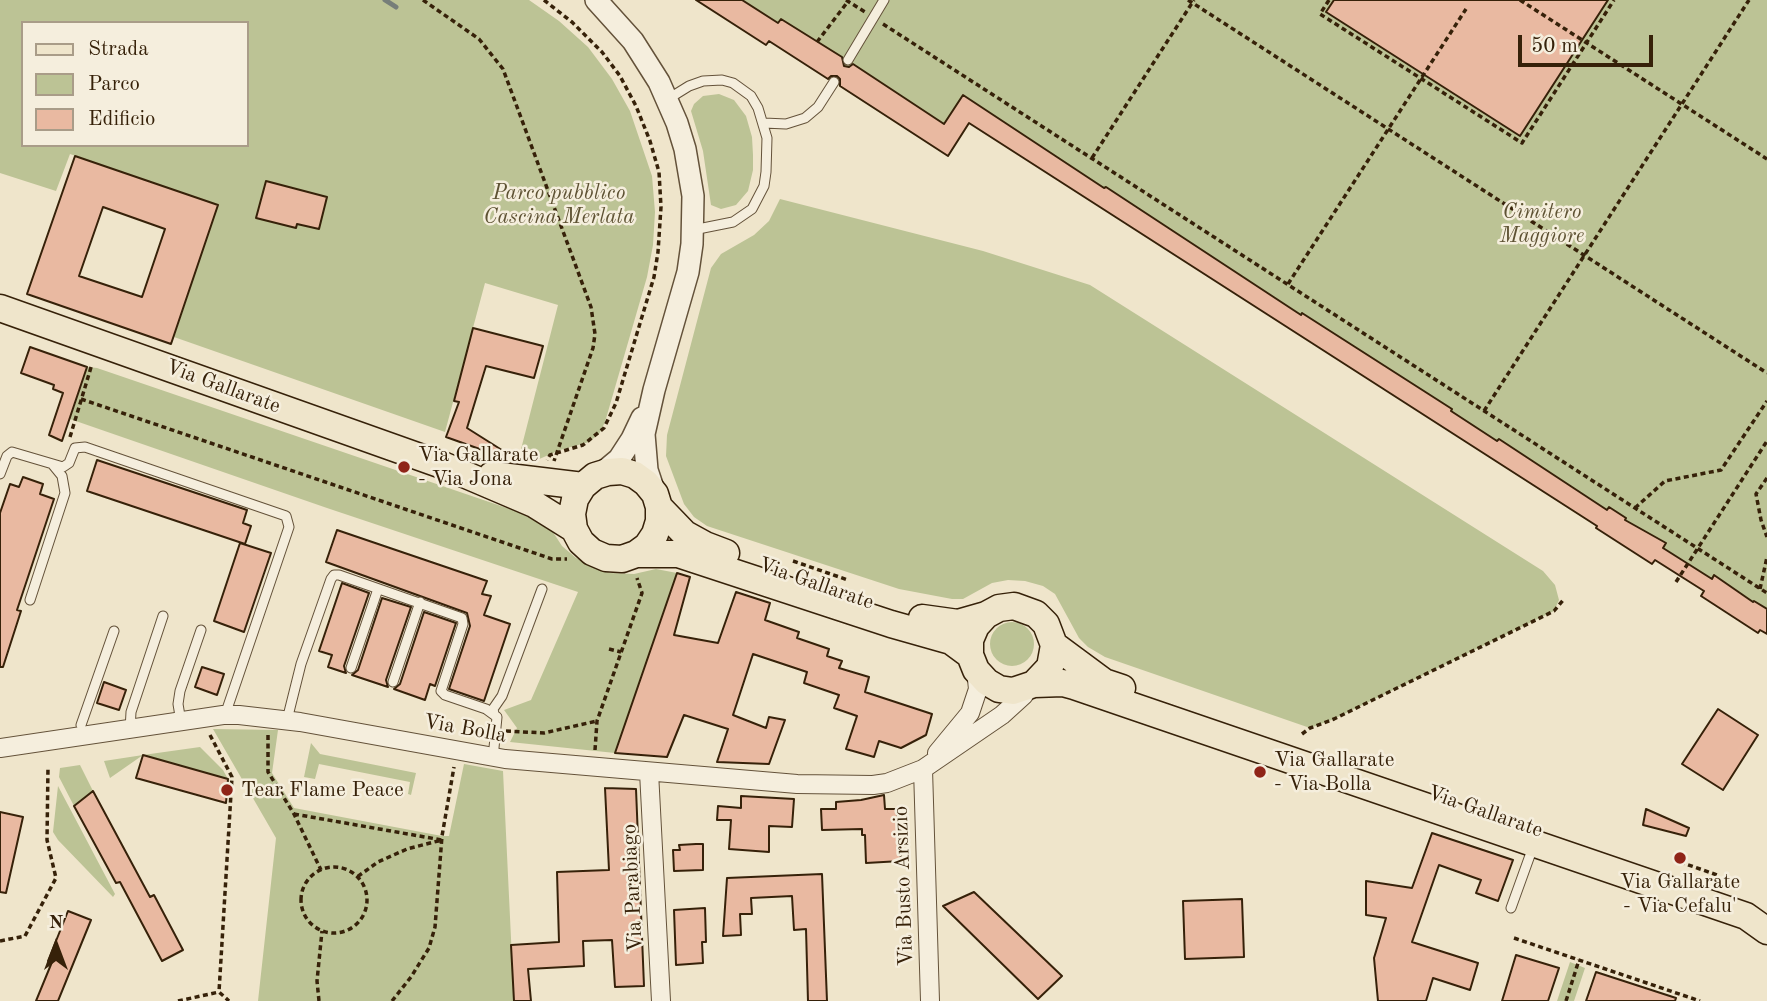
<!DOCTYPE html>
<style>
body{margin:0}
#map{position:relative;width:1767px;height:1001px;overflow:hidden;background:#efe5cb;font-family:"Old Standard TT",serif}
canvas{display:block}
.legend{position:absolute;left:21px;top:21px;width:228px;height:126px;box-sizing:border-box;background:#f5eedd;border:2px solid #a99c88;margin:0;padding:9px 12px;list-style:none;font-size:21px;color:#362109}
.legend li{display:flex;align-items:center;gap:14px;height:35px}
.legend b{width:35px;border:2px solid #a99c88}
.north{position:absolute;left:21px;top:910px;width:70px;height:70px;-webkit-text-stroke:5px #f5eedd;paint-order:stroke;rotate:0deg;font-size:19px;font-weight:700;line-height:28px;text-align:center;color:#362109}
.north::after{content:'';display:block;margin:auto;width:24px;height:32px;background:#362109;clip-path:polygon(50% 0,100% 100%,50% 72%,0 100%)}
.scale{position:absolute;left:1518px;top:35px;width:135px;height:32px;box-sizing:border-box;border:4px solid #362109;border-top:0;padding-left:9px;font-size:21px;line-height:24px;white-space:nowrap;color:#362109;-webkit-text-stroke:5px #f5eedd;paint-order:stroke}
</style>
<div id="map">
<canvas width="1767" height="1001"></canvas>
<ul class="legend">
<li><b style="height:9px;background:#efe5cb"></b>Strada</li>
<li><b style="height:19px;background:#bcc395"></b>Parco</li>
<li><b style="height:19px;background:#e9b9a1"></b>Edificio</li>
</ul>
<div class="north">N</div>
<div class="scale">50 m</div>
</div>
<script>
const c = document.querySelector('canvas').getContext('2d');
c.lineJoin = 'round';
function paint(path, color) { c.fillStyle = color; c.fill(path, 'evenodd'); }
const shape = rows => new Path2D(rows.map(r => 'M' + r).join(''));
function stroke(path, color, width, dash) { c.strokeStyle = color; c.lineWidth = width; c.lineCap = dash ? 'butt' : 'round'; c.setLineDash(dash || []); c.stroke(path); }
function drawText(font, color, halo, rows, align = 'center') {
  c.font = font + ' "Old Standard TT",serif'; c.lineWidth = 5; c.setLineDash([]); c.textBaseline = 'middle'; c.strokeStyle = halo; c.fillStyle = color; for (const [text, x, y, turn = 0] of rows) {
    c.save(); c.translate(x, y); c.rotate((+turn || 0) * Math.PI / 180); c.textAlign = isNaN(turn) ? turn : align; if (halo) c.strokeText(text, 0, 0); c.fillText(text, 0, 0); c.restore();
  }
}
const green = shape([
 [0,0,529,0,559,21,588,47,612,79,630,111,652,176,655,212,653,245,647,277,605,422,599,434,589,442,560,450,537,460,519,457,558,305,485,283,445,432,174,337,218,205,70,154,56,191,0,173],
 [23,23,247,23,247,145,23,145],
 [696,0,1767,0,1767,634,1761,630,1758,633,1701,596,1703,591,1656,560,1652,564,1596,528,1596,526,970,123,948,156,769,41,766,45],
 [719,94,734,100,746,116,752,137,753,155,753,170,748,191,736,205,721,209,711,205,703,151,691,111,694,104,703,96],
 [780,199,983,251,1090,285,1543,571,1555,585,1559,600,1554,611,1334,719,1310,728,1105,657,1088,647,1079,638,1055,594,1043,586,1025,581,1008,580,992,583,963,599,952,599,899,589,707,526,694,517,684,504,666,456,667,435,711,268,721,254,754,235,769,221],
 [87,367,97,368,539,519,549,526,562,546,576,558,610,573,634,574,656,569,677,573,615,753,510,742,517,728,504,710,531,700,578,592,327,508,70,419],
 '990 644a22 22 0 1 1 44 0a22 22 0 1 1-44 0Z',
 [213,729,278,730,272,773,294,808,442,836,449,836,464,764,503,771,514,1001,258,1001,276,838],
 [311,743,320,754,416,773,411,795,408,794,410,782,319,764,315,779,304,777],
 [200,747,223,770,228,779,143,755,110,778,104,761,143,755],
 [80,765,93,791,74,806,59,777,60,768],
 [58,786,115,894,113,897,58,840,53,832],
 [1570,962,1585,968,1574,1001,1557,1001]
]);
const stream = shape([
 [385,0,396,7]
]);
const building = shape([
 [696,0,742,0,778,23,781,19,842,57,844,66,849,67,853,64,944,124,963,95,1104,188,1106,187,1301,315,1302,313,1452,409,1451,411,1497,441,1499,439,1607,510,1609,507,1626,518,1625,520,1666,543,1663,548,1712,579,1714,575,1753,602,1754,601,1767,609,1767,634,1760,630,1758,633,1701,596,1704,591,1655,560,1652,564,1596,528,1597,526,969,123,948,156,840,86,840,79,837,76,831,76,828,79,769,41,766,45,696,0],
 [1334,0,1608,0,1520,136,1326,12,1334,0],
 [75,156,218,205,171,344,27,294,75,156],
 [103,207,165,229,142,297,79,276,103,207],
 [266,181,327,197,319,229,297,224,296,228,256,218,266,181],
 [473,328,543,346,534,378,486,366,467,428,505,452,502,457,446,437,459,402,454,401,473,328],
 [30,347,87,367,62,441,49,435,63,393,53,389,54,385,21,373,30,347],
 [97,460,247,510,243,523,251,526,245,544,87,491,97,460],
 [23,477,43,484,40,494,54,499,17,610,21,611,3,667,0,667,0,513,10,484,19,487,23,477],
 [337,530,487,581,482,594,491,596,484,615,510,624,484,701,449,689,470,626,467,613,326,562,337,530],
 [240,543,271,553,244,632,214,621,240,543],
 [677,573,690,577,674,635,718,643,736,592,770,603,765,620,799,632,797,638,829,649,827,656,842,661,839,668,869,677,865,692,932,714,926,735,901,748,879,741,874,757,846,749,857,716,834,708,839,695,804,683,807,672,753,654,733,715,766,728,769,717,785,720,769,764,717,762,728,729,684,715,667,757,615,753,677,573],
 [342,583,369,593,344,666,346,673,328,667,332,655,319,651,342,583],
 [382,598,411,607,386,680,388,687,352,675,358,670,382,598],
 [424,612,456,623,435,686,430,684,425,700,394,689,400,684,424,612],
 [202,667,224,674,217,695,195,687,202,667],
 [104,682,126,690,119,710,97,703,104,682],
 [1718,709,1758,735,1723,790,1682,764,1718,709],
 [143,755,228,779,226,803,136,778,143,755],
 [605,788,636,789,644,986,615,987,612,940,583,941,584,966,528,969,531,1001,514,1001,511,945,559,942,557,872,609,870,605,788],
 [93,791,150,897,154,895,183,950,162,961,120,882,116,883,74,806,93,791],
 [884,795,885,809,897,809,901,861,866,863,865,835,862,835,862,829,822,830,821,809,836,809,836,802,861,800,884,795],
 [741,796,794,799,792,827,769,826,769,852,729,849,731,820,717,820,718,806,741,808,741,796],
 [1646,809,1689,828,1686,836,1643,825,1646,809],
 [0,812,23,817,6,893,0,892,0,812],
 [1432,833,1513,860,1498,901,1476,893,1481,880,1439,865,1412,942,1478,963,1470,990,1433,978,1426,1001,1378,1001,1374,958,1386,918,1366,915,1366,881,1412,888,1432,833],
 [696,844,703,844,703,870,674,871,673,850,680,850,679,845,696,844],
 [822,874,827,1001,808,1001,806,929,794,930,792,896,751,898,752,914,740,914,741,935,723,936,727,878,822,874],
 [974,892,1062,976,1038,999,943,906,974,892],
 [1242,899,1244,957,1185,959,1183,901,1242,899],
 [705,908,706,942,702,942,703,963,676,965,674,910,705,908],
 [68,911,91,920,58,1001,36,1001,52,962,48,961,68,911],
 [1516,955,1559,968,1548,1001,1502,1001,1516,955],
 [1596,972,1676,998,1675,1001,1586,1001,1596,972]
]);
const path = shape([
 [423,0,479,39,503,69,591,307,595,334,593,348,554,461],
 [544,0,572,22,602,52,620,76,636,106,650,141,659,172,661,207,658,252,654,277,616,403,604,428,583,445,550,455,547,460],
 [846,0,865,12],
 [1188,0,1767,373],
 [1329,0,1320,14,1522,143,1614,0],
 [1520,0,1767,159],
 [883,24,1767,593],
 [817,42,849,0],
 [1092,158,1194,0],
 [1288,284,1466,9],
 [81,399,552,559,567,559],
 [1484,411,1749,0],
 [70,437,92,364],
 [1767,478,1756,494,1761,520,1767,537],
 [1635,508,1665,481,1721,470,1767,401],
 [793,561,848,580],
 [1676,582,1767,441],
 [1760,589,1767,557],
 [609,649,621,652],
 [506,731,544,733,597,721],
 [1302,734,1310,728,1334,719,1554,611,1564,599],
 [210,735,232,777,219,992,229,1001],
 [268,735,268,772,294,814,321,870],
 [595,750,597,721,642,593,637,578],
 [294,814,442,840,407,849,378,862,357,877],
 [1680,862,1720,876],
 '301 900a33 33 0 1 1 66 0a33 33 0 1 1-66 0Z',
 [1514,938,1700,1001],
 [0,941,25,936,56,878,47,840,48,767],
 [178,1001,219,992],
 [319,1001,317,981,322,931],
 [392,1001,411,977,429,948,435,927,442,836,454,767],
 [1566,1001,1579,960]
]);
const service = shape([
 [848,60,884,0],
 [668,99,689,86,703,81,722,80,733,83,751,96,758,108,767,138,766,172,764,186,752,209,733,222,693,230],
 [764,123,786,124,805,118,818,107,834,82],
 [0,474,7,456,12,452,63,467,69,463,75,448,85,447,286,516,289,527,225,715],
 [30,600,65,493,62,476,53,465],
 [351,668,378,589],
 [393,682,420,602],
 [494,714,493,709,502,696,542,589],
 [287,720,301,664,331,579,334,575,339,575,462,618,463,624,441,691,445,695,486,709,497,717,493,758],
 [181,722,178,704,180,691,201,630],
 [81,725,114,631],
 [130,730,131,712,163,616],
 [1511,908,1533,847]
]);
const minor = shape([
 [0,748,223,715,239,715,300,722,505,759,797,784,873,785,887,783,923,769,1002,715,1024,695,1027,688],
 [937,753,970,713,978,689,976,670],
 [923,769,930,1001],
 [649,772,661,1001]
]);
const tertiary = shape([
 [596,0,633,41,659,82,677,123,685,149,693,196,692,244,688,272,654,390,644,434,647,470,655,494],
 [601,474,619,459,632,439,642,418]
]);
const primary = shape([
 [0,308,445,466,534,504,574,529],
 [492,475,583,486],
 [659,507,685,534,705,545,726,553],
 [636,554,647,546,655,534,659,521,659,507,655,494,646,483,635,475,622,471,608,472,595,476,583,486,575,499,572,514,574,529,581,542,592,552,606,558,622,559,636,554,678,554,891,624,951,641,970,655],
 [922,618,958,623,986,615,999,608,1014,606,1036,614,1046,624,1054,645,1050,667,1034,684,1013,691,999,689,987,682,976,670,970,655,970,640,976,626,986,615],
 [1054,645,1104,682,1122,688],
 [1034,684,1063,683,1074,686,1746,916,1767,931]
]);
const markers = [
 [404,467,7,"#8f2418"],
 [1260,772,7,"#8f2418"],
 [227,790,7,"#8f2418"],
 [1680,858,7,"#8f2418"]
];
const parkNames = [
 ["Parco pubblico",559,193],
 ["Cascina Merlata",559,217],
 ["Cimitero",1542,212],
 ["Maggiore",1542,236]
];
const streetNames = [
 ["Via Gallarate",223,387,20],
 ["Via Gallarate",816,584,19],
 ["Via Bolla",465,729,10],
 ["Via Gallarate",1485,812,19],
 ["Via Busto Arsizio",904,886,-92],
 ["Via Parabiago",633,888,-93]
];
const poiNames = [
 ["Via Gallarate",418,455],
 ["- Via Jona",418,479],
 ["Via Gallarate",1274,760],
 ["- Via Bolla",1274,784],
 ["Tear Flame Peace",241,790],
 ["Via Gallarate",1680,882,"center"],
 ["- Via Cefalu'",1680,906,"center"]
];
paint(green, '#bcc395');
stroke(stream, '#767e79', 5);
paint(building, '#e9b9a1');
stroke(building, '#362109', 2);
stroke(service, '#64523a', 11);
stroke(minor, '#64523a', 20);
stroke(tertiary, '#64523a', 24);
stroke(primary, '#362109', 29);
stroke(path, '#362109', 3.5, [5, 3.5]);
stroke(service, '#f5eedd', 9);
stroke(minor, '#f5eedd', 18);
stroke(tertiary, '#f5eedd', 21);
stroke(primary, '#efe5cb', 26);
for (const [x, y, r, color] of markers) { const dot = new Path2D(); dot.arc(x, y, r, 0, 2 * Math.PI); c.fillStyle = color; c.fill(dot); stroke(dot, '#f5eedd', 2.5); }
drawText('italic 21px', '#5e5233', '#f5eedd', parkNames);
drawText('21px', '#362109', '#f5eedd', streetNames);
drawText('21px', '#362109', '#f5eedd', poiNames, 'left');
</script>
